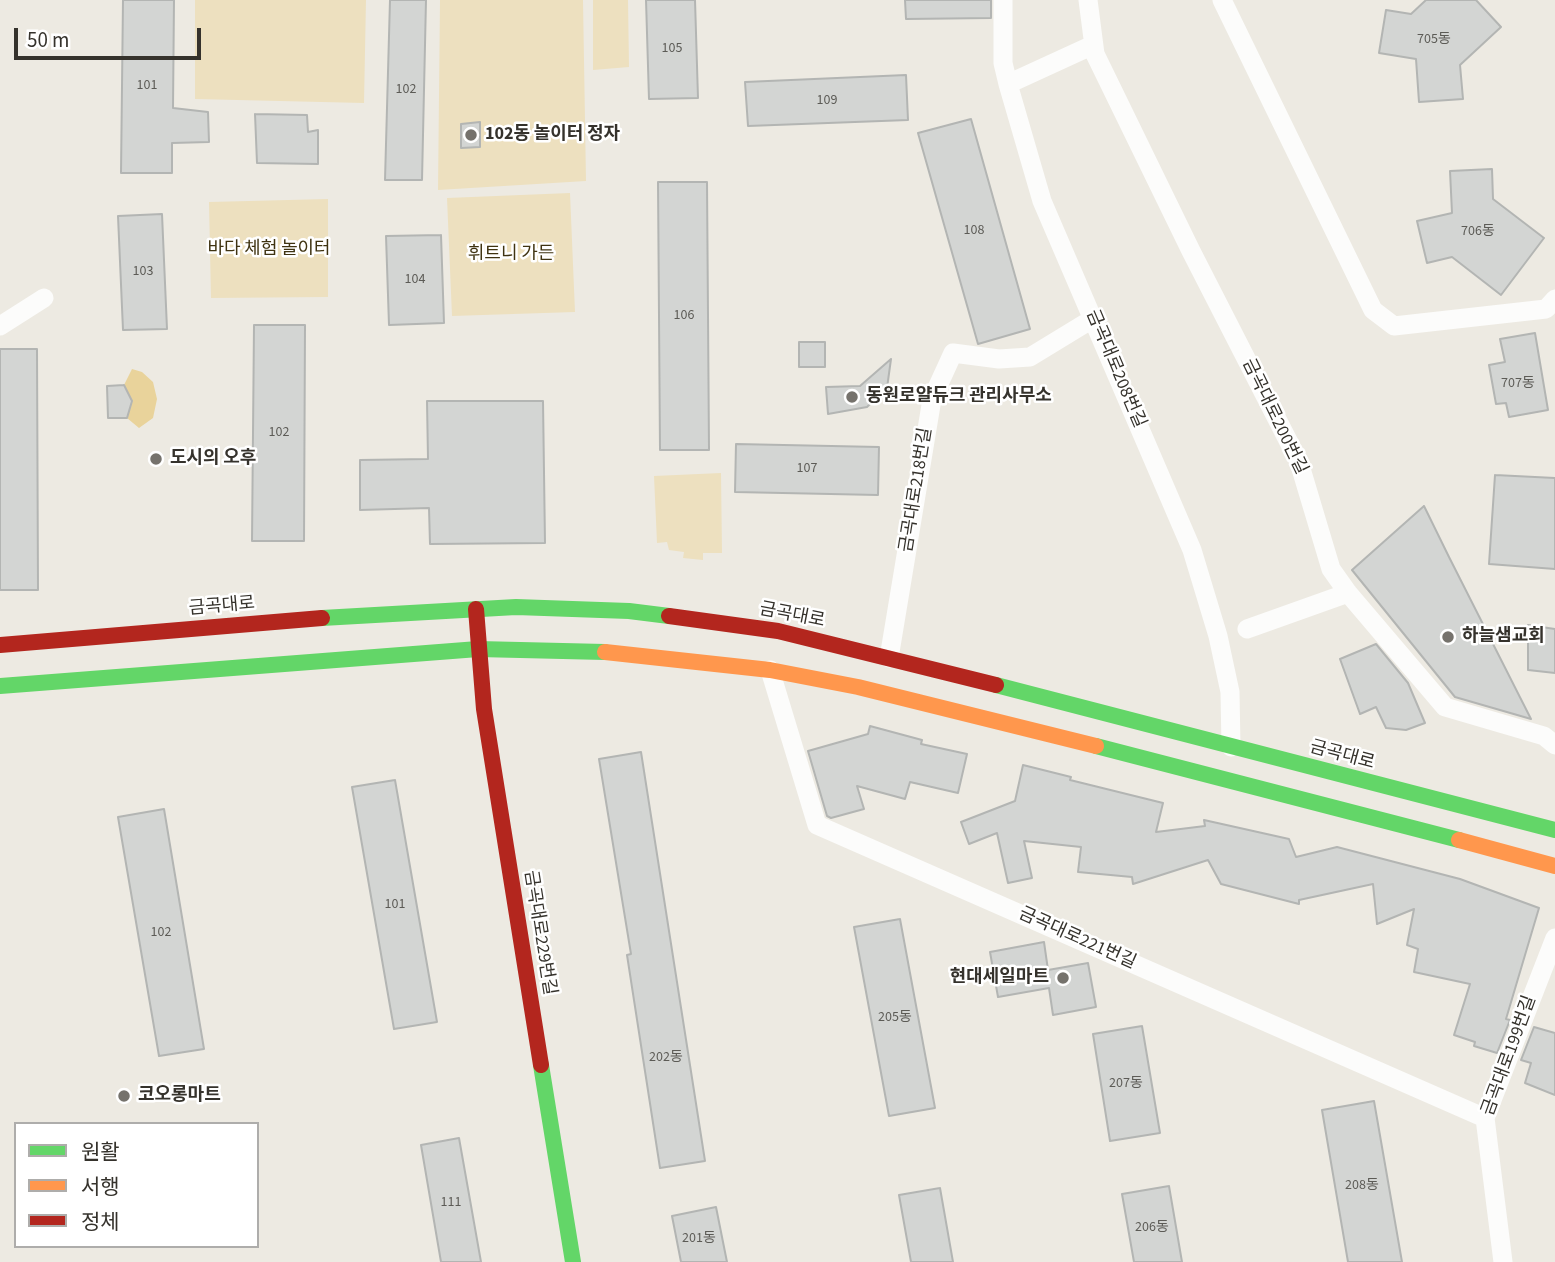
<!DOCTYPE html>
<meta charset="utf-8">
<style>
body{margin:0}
#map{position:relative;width:1555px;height:1262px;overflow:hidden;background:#edeae2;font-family:"Source Sans 3","Noto Sans KR",sans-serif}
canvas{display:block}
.legend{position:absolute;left:14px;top:1122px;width:245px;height:126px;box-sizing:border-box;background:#fff;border:2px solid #aeadab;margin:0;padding:9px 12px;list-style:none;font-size:21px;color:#35322c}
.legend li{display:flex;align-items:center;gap:14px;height:35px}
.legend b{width:35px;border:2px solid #aeadab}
.scale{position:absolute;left:14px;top:28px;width:187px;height:32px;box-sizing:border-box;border:4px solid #35322c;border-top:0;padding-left:9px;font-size:21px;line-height:24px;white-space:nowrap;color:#35322c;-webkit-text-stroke:5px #fff;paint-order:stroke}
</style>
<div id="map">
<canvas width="1555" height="1262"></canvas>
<ul class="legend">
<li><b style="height:9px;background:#63d668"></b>원활</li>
<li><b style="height:9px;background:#ff974d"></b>서행</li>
<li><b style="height:9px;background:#b3261e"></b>정체</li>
</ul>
<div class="scale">50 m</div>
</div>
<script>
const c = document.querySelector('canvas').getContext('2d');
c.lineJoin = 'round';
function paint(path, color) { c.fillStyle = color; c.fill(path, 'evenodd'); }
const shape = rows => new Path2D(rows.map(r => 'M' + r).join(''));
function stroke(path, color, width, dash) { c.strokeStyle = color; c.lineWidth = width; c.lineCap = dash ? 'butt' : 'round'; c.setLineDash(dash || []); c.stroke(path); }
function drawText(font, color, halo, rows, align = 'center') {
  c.font = font + ' "Source Sans 3","Noto Sans KR",sans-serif'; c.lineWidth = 5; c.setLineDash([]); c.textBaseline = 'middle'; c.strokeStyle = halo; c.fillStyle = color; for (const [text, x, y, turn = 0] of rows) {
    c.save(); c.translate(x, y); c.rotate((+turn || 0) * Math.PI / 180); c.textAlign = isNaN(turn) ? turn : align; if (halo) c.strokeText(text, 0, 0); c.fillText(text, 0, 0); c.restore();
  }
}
const green = shape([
 [195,0,366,0,364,103,195,99],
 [440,0,583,0,586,181,438,190],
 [593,0,628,0,629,67,593,70],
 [570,193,575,312,452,316,447,198],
 [328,199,328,297,211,298,209,202],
 [721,473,722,553,703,553,703,560,683,558,684,552,669,550,667,542,657,543,654,476]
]);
const water = shape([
 [132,369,142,372,153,382,157,399,153,418,139,428,127,418,132,401,124,385]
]);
const building = shape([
 [123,0,174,0,173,108,208,112,209,142,172,143,172,173,121,173,123,0],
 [390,0,426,0,422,180,385,180,390,0],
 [646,0,695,0,698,98,649,99,646,0],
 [905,0,991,0,991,18,906,19,905,0],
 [1426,0,1476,0,1501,27,1460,65,1463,99,1419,102,1416,59,1379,53,1386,10,1411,14,1426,0],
 [906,75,908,120,748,126,745,82,906,75],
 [255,114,307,115,308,132,318,130,318,164,257,163,255,114],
 [971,119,1030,329,978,344,918,133,971,119],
 [480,122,480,147,461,148,461,124,480,122],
 [1492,169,1493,199,1544,238,1501,295,1452,257,1427,263,1417,221,1452,213,1450,171,1492,169],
 [658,182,707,182,709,450,660,450,658,182],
 [162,214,167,329,123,330,118,216,162,214],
 [441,235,444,323,389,325,386,236,441,235],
 [254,325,305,325,304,541,252,541,254,325],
 [1535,333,1548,410,1509,417,1506,403,1496,404,1489,365,1505,362,1500,339,1535,333],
 [799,342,825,342,825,367,799,367,799,342],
 [0,349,37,349,38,590,0,590,0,349],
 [891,359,887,388,867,407,828,414,826,387,860,386,891,359],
 [124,385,132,401,127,418,108,418,107,386,124,385],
 [427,401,543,401,545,543,430,544,429,508,360,510,360,460,428,459,427,401],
 [736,444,879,447,878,495,735,492,736,444],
 [1495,475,1555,478,1555,569,1489,564,1495,475],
 [1424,506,1449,557,1531,719,1455,697,1352,570,1424,506],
 [1528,625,1555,629,1555,673,1528,670,1528,625],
 [1376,644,1408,683,1425,723,1406,730,1386,728,1376,707,1360,714,1340,659,1376,644],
 [870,726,922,740,921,744,967,754,958,793,910,782,905,799,857,786,864,809,831,818,827,816,808,751,868,734,870,726],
 [641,752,705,1161,660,1168,627,955,631,954,599,759,641,752],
 [1023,765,1071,777,1070,780,1163,803,1156,832,1205,826,1204,820,1289,839,1296,857,1337,847,1460,879,1539,908,1506,1019,1510,1020,1497,1053,1474,1046,1475,1042,1454,1035,1470,984,1414,972,1418,949,1407,945,1414,909,1377,924,1373,884,1299,900,1299,904,1221,884,1208,860,1133,884,1132,877,1078,872,1081,847,1024,841,1032,878,1008,883,997,833,969,844,961,822,1015,801,1023,765],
 [395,780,437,1022,394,1029,352,787,395,780],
 [164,809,204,1049,159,1056,118,817,164,809],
 [900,919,935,1108,889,1116,854,927,900,919],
 [1044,942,1048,970,1088,963,1096,1007,1053,1015,1049,988,998,997,990,952,1044,942],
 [1142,1026,1160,1133,1110,1141,1093,1034,1142,1026],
 [1534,1027,1555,1033,1555,1095,1525,1083,1531,1063,1521,1060,1534,1027],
 [1374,1101,1402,1262,1348,1262,1322,1110,1374,1101],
 [459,1138,481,1262,441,1262,421,1145,459,1138],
 [1169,1186,1182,1262,1134,1262,1122,1194,1169,1186],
 [940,1188,953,1262,911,1262,899,1195,940,1188],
 [716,1207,727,1262,681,1262,672,1216,716,1207]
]);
const street = shape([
 [1003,0,1003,63,1008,84],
 [1088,0,1095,54,1191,251,1299,462,1331,569,1348,593,1445,707,1544,736,1555,745],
 [1222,0,1373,310,1394,326,1546,309,1555,299],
 [1093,45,1008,84,1042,201,1192,550,1218,636,1230,692,1231,747],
 [0,326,44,298],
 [1247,629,1348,593],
 [889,658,932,399,953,353,999,359,1030,357,1094,318],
 [770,670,817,825,1485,1118],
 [1503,1262,1485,1118,1555,938]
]);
const fast = shape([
 [322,618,516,607,629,611,669,616],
 [996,685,1555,830],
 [0,686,478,649,605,652],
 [1096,746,1459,840],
 [541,1065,573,1262]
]);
const slow = shape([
 [605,652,770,670,858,687,1096,746],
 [1459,840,1555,866]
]);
const jam = shape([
 [476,609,484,709,541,1065],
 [669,616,778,631,996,685],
 [0,645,322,618]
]);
const markers = [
 [471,135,7,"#75726c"],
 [852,397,7,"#75726c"],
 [156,459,7,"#75726c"],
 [1448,637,7,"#75726c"],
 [1063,978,7,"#75726c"],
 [124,1096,7,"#75726c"]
];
const numberNames = [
 ["705동",1434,40],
 ["105",672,49],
 ["101",147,86],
 ["102",406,90],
 ["109",827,101],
 ["108",974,231],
 ["706동",1478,232],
 ["103",143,272],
 ["104",415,280],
 ["106",684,316],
 ["707동",1518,384],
 ["102",279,433],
 ["107",807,469],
 ["101",395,905],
 ["102",161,933],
 ["205동",895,1018],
 ["202동",666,1058],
 ["207동",1126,1084],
 ["208동",1362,1186],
 ["111",451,1203],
 ["206동",1152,1228],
 ["201동",699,1239]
];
const poiNames = [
 ["102동 놀이터 정자",485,135],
 ["동원로얄듀크 관리사무소",866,397],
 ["도시의 오후",170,459],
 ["하늘샘교회",1462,637],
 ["현대세일마트",1049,978,"right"],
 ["코오롱마트",138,1096]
];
const parkNames = [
 ["바다 체험 놀이터",269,250],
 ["휘트니 가든",511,255]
];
const streetNames = [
 ["금곡대로208번길",1115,369,67],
 ["금곡대로200번길",1274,417,64],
 ["금곡대로218번길",917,490,-81],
 ["금곡대로",222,607,-5],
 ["금곡대로",792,616,11],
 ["금곡대로",1342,756,15],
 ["금곡대로229번길",539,933,81],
 ["금곡대로221번길",1077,939,24],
 ["금곡대로199번길",1510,1056,-70]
];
paint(green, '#ede0bf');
paint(water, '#e9d39b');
paint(building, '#d3d5d3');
stroke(building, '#b3b5b3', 2);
stroke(street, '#fcfcfb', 19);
stroke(fast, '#63d668', 16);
stroke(slow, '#ff974d', 16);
stroke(jam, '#b3261e', 16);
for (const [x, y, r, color] of markers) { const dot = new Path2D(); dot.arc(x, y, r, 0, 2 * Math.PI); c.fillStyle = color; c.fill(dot); stroke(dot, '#fff', 2.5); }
drawText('14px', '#5c5b56', null, numberNames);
drawText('bold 18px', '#35322c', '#fff', poiNames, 'left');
drawText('18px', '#3f3311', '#fff', parkNames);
drawText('18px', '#35322c', '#fff', streetNames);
</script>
